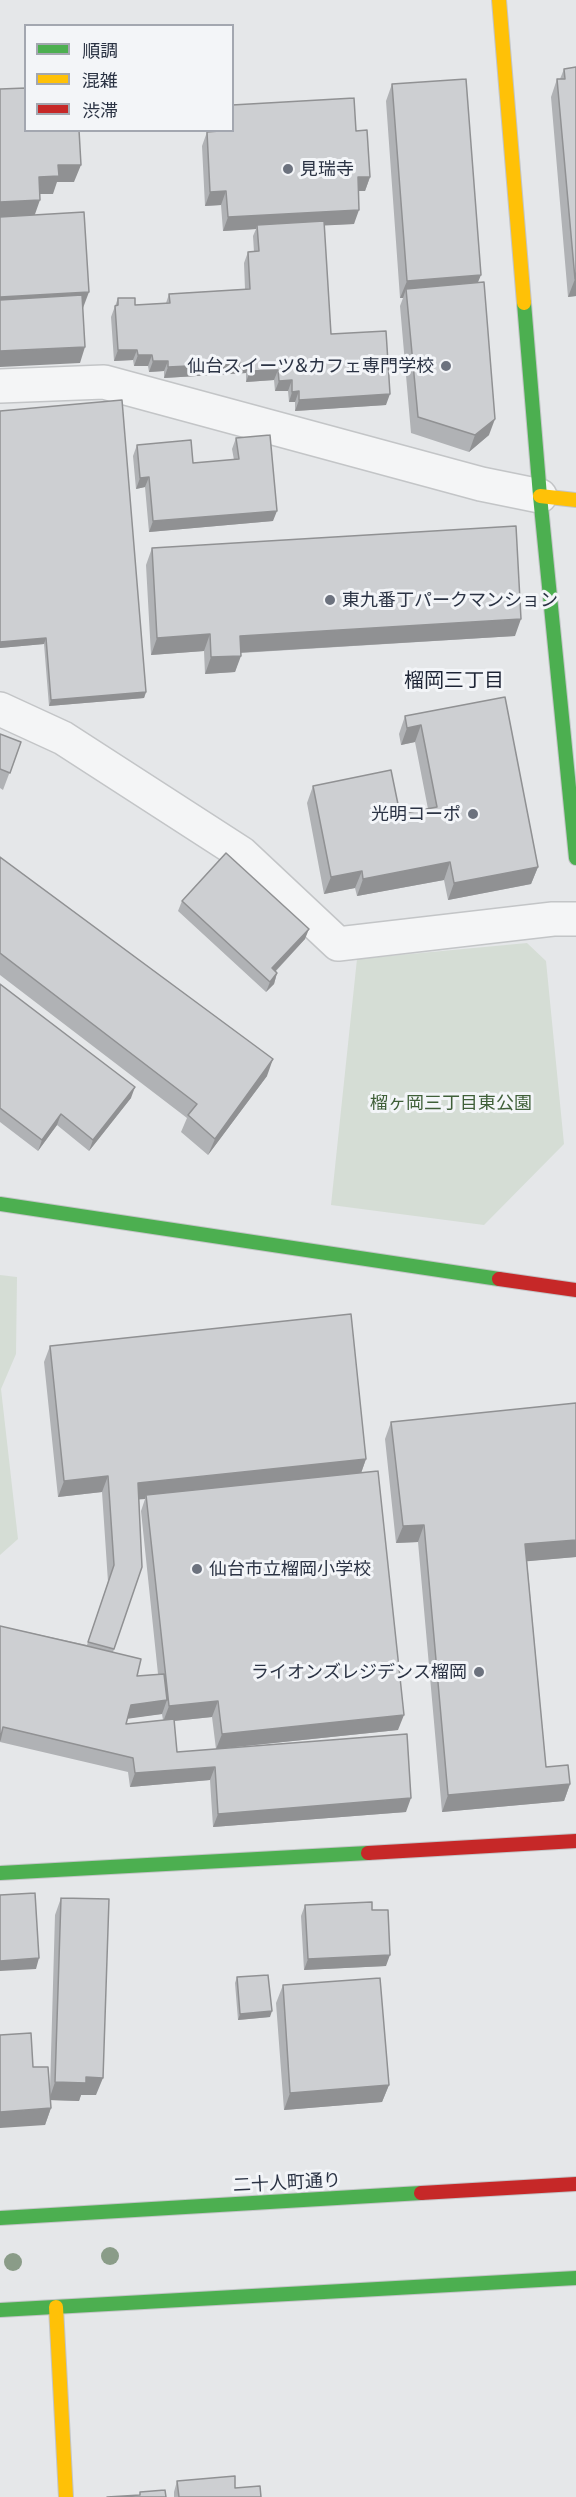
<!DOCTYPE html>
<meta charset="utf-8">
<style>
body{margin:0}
#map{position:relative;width:576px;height:2497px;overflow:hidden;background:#e5e7e9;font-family:"Public Sans","Noto Sans JP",sans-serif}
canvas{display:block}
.legend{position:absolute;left:24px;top:24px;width:210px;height:108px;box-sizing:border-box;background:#f3f5f8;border:2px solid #a3a7b0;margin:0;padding:8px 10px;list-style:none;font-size:18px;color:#2b3344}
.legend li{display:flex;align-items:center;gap:12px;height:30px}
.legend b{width:30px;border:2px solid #a3a7b0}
</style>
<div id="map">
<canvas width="576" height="2497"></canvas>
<ul class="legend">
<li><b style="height:8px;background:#4caf50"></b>順調</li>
<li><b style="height:8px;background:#ffc107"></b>混雑</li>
<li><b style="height:8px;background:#c62828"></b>渋滞</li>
</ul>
</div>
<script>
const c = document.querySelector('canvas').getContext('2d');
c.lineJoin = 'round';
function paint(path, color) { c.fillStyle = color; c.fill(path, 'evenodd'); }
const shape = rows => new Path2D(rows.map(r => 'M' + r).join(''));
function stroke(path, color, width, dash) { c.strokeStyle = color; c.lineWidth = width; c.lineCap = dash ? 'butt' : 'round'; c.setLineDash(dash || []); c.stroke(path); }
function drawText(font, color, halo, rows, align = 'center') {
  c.font = font + ' "Public Sans","Noto Sans JP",sans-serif'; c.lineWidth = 6; c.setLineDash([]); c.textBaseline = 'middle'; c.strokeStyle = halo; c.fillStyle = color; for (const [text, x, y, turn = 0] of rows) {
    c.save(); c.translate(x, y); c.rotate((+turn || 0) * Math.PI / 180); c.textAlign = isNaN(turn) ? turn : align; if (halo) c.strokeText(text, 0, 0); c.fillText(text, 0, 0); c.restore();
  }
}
const green = shape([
 [527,943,546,961,564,1144,484,1225,331,1205,357,959],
 [0,1275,17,1277,16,1354,1,1389,18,1539,0,1555]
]);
const street = shape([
 [0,386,104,382,481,484,540,496],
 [0,709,63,738,241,853,338,944,553,919,576,919]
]);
const fast = shape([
 [524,303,540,496,576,858],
 [0,1204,499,1279],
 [0,1873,368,1853],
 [0,2218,421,2193],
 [0,2310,576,2278]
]);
const slow = shape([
 [499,0,524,303],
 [540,496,576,500],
 [56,2307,66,2497]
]);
const jam = shape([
 [499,1279,576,1290],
 [368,1853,576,1841],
 [421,2193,576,2184]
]);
const trees = [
 [110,2256],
 [13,2262]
];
const wall = shape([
 [564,69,576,296,568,297,551,97,557,79,560,79],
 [392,84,478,283,489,435,469,452,411,433,400,306,403,298,400,298,386,101],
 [218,130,356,131,370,177,365,191,358,191,354,224,324,225,331,334,386,405,295,411,295,402,289,402,288,391,275,391,274,380,246,382,246,373,164,378,164,371,149,372,148,366,134,366,133,360,114,361,111,317,118,298,135,305,166,303,169,294,245,289,244,263,248,252,254,252,253,236,256,229,223,231,221,205,205,206,202,146,207,132,218,131],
 [0,411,146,692,144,698,49,706,44,644,0,648],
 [236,438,273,521,149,532,145,487,136,489,133,456,137,445,193,463,234,460,232,449],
 [152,548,515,636,241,653,235,672,205,674,204,651,151,655,146,565],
 [505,697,538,867,531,884,448,900,444,880,357,896,355,888,324,894,307,803,313,786,400,814,428,809,415,742,401,745,399,734,405,716],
 [0,734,21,742,3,790,0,788],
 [0,857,267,1076,208,1155,181,1132,187,1118,0,975],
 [182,901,305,939,276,971,277,973,274,984,266,992,178,911],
 [0,984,131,1098,89,1151,57,1125,38,1151,0,1122],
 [50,1346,366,1459,361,1473,398,1730,226,1748,406,1812,213,1827,210,1780,130,1787,128,1772,0,1742,0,1626,87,1645,108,1582,102,1492,58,1497,44,1362],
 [139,1499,145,1499,141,1511,158,1674,137,1676,113,1652,142,1567],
 [162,1714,163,1720,126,1724,128,1718],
 [212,1717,216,1749,177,1752,174,1721],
 [391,1422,576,1557,527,1561,546,1767,570,1784,564,1801,442,1812,418,1542,396,1543,385,1439],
 [61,1898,96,2095,81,2095,79,2101,50,2100,51,2108,45,2125,33,2067,50,2089,55,1915],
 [305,1905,372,1910,386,1966,304,1970,301,1916],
 [237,1977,270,2017,238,2020,235,1983],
 [283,1985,389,2085,382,2102,284,2110,276,2003],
 [177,2481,235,2488,261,2497,174,2497,174,2492]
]);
const shadedWall = shape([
 [58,165,81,165,74,182,57,182,53,194,33,194,39,177],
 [358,177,370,177,365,191,353,191],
 [226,191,221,205,205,206,210,192],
 [40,200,34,217,0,219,0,202],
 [359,210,354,224,257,229,257,225,256,229,223,231,228,217],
 [481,275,474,292,406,289,403,298,400,298,407,281],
 [575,279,576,279,576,296,568,297],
 [89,292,83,308,0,312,0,297],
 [85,347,80,363,0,367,0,351],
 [118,350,137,350,133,360,114,361],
 [138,355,152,355,148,366,134,366],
 [153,361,168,361,164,371,149,372],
 [250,363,246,373,164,378,168,367],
 [278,370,274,380,246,382,250,371],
 [292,380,288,391,275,391,279,381],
 [299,391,295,402,289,402,292,392],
 [390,394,386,405,295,411,299,400],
 [495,419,489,435,469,452,475,435],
 [149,477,145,487,136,489,140,478],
 [277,511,273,521,149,532,153,521],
 [521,619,515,636,234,653,240,636],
 [210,634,204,651,151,655,157,638],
 [46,638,44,644,0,648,0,642],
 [241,656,235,672,205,674,211,657],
 [146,692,144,698,49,706,51,700],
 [421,725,415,742,401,745,407,728],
 [450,862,444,880,357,896,363,879],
 [538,867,531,884,448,900,454,883],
 [362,871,355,888,324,894,331,877],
 [309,929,305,939,268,979,272,968],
 [277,973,274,984,266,992,270,982],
 [273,1059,267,1076,208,1155,215,1139],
 [135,1087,131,1098,89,1151,93,1140],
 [61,1114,57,1125,38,1151,42,1140],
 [366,1459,360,1476,146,1495,145,1499,132,1500,138,1483],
 [108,1476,102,1492,58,1497,64,1481],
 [424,1525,418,1542,396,1543,403,1526],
 [576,1540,576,1557,519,1562,525,1544],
 [167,1700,162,1714,126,1719,131,1705],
 [218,1701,212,1717,163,1722,169,1706],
 [404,1715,398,1730,216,1749,222,1734],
 [215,1767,210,1780,130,1787,135,1773],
 [570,1784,564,1801,442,1812,448,1795],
 [411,1798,406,1812,213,1827,218,1814],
 [390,1955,386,1966,304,1970,308,1959],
 [39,1958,36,1969,0,1971,0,1961],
 [272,2011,270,2017,238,2020,240,2014],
 [86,2077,103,2078,96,2095,81,2095,79,2101,49,2100,55,2082],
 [389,2085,382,2102,284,2110,290,2093],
 [51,2108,45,2125,0,2128,0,2112]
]);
const building = shape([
 [576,67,576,279,575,279,557,79,565,79,564,69,576,67],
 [466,79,481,275,407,281,392,84,466,79],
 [26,88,26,130,79,130,81,165,58,165,59,176,39,177,40,200,0,202,0,89,26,88],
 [354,98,356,131,367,130,370,177,358,177,359,210,228,217,226,191,210,192,207,132,232,130,232,105,354,98],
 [84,212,89,292,0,297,0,217,84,212],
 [324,221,331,334,386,331,390,394,299,400,299,391,292,392,292,380,279,381,278,370,250,371,250,363,168,367,168,361,153,361,152,355,138,355,137,350,118,350,115,306,118,305,118,298,135,298,135,305,170,303,169,294,250,289,248,252,259,251,257,225,324,221],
 [484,282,495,419,475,435,418,417,406,289,484,282],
 [82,295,85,347,0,351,0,300,82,295],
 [122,400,146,692,51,700,46,638,0,642,0,411,122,400],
 [270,435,277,511,153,521,149,477,140,478,137,445,191,440,193,463,239,459,236,438,270,435],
 [516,526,521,619,240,636,241,656,211,657,210,634,157,638,152,548,516,526],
 [505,697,538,867,454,883,450,862,363,879,362,871,331,877,313,786,391,770,400,814,437,807,421,725,407,728,405,716,505,697],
 [0,734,21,742,10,773,0,769,0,734],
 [226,853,309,929,272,968,277,973,270,982,182,901,226,853],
 [0,857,273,1059,215,1139,188,1115,197,1104,0,953,0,857],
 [0,984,135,1087,93,1140,61,1114,42,1140,0,1108,0,984],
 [351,1314,366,1459,138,1483,142,1567,114,1649,88,1642,114,1565,108,1476,64,1481,50,1346,351,1314],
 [576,1403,576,1540,525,1544,546,1767,568,1765,570,1784,448,1795,424,1525,403,1526,391,1422,576,1403],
 [378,1471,404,1715,222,1734,218,1701,169,1706,146,1495,378,1471],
 [0,1626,87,1646,141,1659,137,1676,164,1674,167,1700,131,1705,126,1724,174,1719,177,1752,407,1734,411,1798,218,1814,215,1767,135,1773,133,1758,3,1727,0,1740,0,1626],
 [35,1893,39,1958,0,1961,0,1895,35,1893],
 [61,1898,109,1899,103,2078,86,2077,86,2083,55,2082,61,1898],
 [372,1902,372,1910,388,1910,390,1955,308,1959,305,1905,372,1902],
 [268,1975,272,2011,240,2014,237,1977,268,1975],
 [380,1978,389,2085,290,2093,283,1985,380,1978],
 [31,2033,33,2067,48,2067,51,2108,0,2112,0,2035,31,2033],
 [235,2476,235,2488,260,2486,261,2497,179,2497,177,2481,235,2476],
 [165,2490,166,2497,107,2497,140,2495,140,2492,165,2490]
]);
const markers = [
 [288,169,6,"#6c727e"],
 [446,366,6,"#6c727e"],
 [330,600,6,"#6c727e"],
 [473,814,6,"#6c727e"],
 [197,1569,6,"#6c727e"],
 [479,1672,6,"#6c727e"]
];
const poiNames = [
 ["見瑞寺",300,169],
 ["仙台スイーツ&カフェ専門学校",434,366,"right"],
 ["東九番丁パークマンション",342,600],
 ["光明コーポ",461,814,"right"],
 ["仙台市立榴岡小学校",209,1569],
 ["ライオンズレジデンス榴岡",467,1672,"right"]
];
const parkNames = [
 ["榴ヶ岡三丁目東公園",451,1103]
];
const streetNames = [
 ["二十人町通り",287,2183,-3]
];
const neighbourhoodNames = [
 ["榴岡三丁目",454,681]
];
paint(green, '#d5ddd5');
stroke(street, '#c3c5c7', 36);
stroke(fast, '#c3c5c7', 16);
stroke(slow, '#c3c5c7', 16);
stroke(jam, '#c3c5c7', 16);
stroke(street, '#f4f5f6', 33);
stroke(fast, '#4caf50', 14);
stroke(slow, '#ffc107', 14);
stroke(jam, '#c62828', 14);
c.fillStyle = '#8a9c88';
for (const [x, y] of trees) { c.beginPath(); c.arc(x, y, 9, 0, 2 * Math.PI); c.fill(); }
paint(wall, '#b0b2b5');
paint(shadedWall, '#909193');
paint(building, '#cdcfd2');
stroke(building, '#909193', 1.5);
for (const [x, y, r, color] of markers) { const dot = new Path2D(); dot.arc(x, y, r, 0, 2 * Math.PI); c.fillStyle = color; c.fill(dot); stroke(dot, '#f3f5f8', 2); }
drawText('18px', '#2b3344', '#f3f5f8', poiNames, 'left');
drawText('18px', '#3f5f38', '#f3f5f8', parkNames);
drawText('18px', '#2b3344', '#f3f5f8', streetNames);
drawText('20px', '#1d2435', '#f3f5f8', neighbourhoodNames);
</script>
